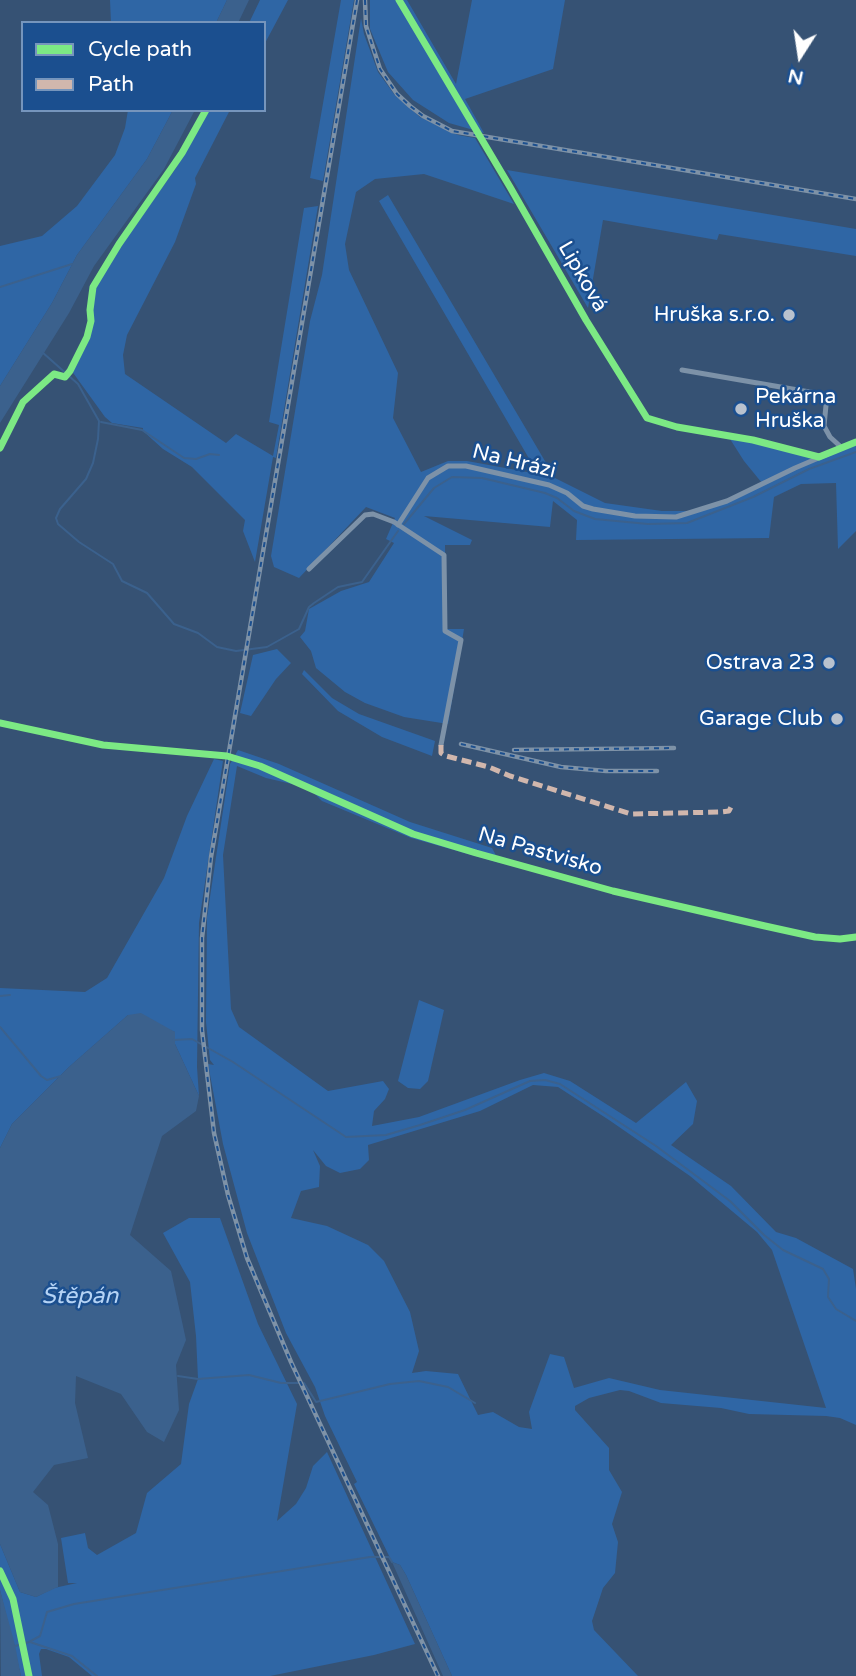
<!DOCTYPE html>
<meta charset="utf-8">
<style>
body{margin:0}
#map{position:relative;width:856px;height:1676px;overflow:hidden;background:#365274;font-family:"Varela Round",sans-serif}
canvas{display:block}
.legend{position:absolute;left:21px;top:21px;width:245px;height:91px;box-sizing:border-box;background:#1b4f8f;border:2px solid #7695bc;margin:0;padding:9px 12px;list-style:none;font-size:21px;color:#fff}
.legend li{display:flex;align-items:center;gap:14px;height:35px}
.legend b{width:35px;border:2px solid #7695bc}
.north{position:absolute;left:765px;top:21px;width:70px;height:70px;-webkit-text-stroke:5px #1b4f8f;paint-order:stroke;rotate:192deg;font-size:19px;font-weight:700;line-height:28px;text-align:center;color:#fff}
.north::after{content:'';display:block;margin:auto;width:24px;height:32px;background:#fff;clip-path:polygon(50% 0,100% 100%,50% 72%,0 100%)}
</style>
<div id="map">
<canvas width="856" height="1676"></canvas>
<ul class="legend">
<li><b style="height:9px;background:#7ce984"></b>Cycle path</li>
<li><b style="height:9px;background:#d1b7ad"></b>Path</li>
</ul>
<div class="north">N</div>
</div>
<script>
const c = document.querySelector('canvas').getContext('2d');
c.lineJoin = 'round';
function paint(path, color) { c.fillStyle = color; c.fill(path, 'evenodd'); }
const shape = rows => new Path2D(rows.map(r => 'M' + r).join(''));
function stroke(path, color, width, dash) { c.strokeStyle = color; c.lineWidth = width; c.lineCap = dash ? 'butt' : 'round'; c.setLineDash(dash || []); c.stroke(path); }
function drawText(font, color, halo, rows, align = 'center') {
  c.font = font + ' "Varela Round",sans-serif'; c.lineWidth = 5; c.setLineDash([]); c.textBaseline = 'middle'; c.strokeStyle = halo; c.fillStyle = color; for (const [text, x, y, turn = 0] of rows) {
    c.save(); c.translate(x, y); c.rotate((+turn || 0) * Math.PI / 180); c.textAlign = isNaN(turn) ? turn : align; if (halo) c.strokeText(text, 0, 0); c.fillText(text, 0, 0); c.restore();
  }
}
const green = shape([
 [110,0,227,0,216,23,111,23],
 [260,0,288,0,264,45,264,23,249,23],
 [341,0,354,0,323,181,310,178],
 [370,0,407,0,456,84,472,0,565,0,553,69,465,99,484,133,449,123,413,100,388,72,370,29],
 [361,18,364,34,378,72,394,94,420,117,458,135,475,138,514,204,424,174,375,179,356,192,345,244,349,270,398,373,393,418,421,472,448,461,467,461,538,474,379,201,388,195,555,478,605,503,662,511,700,511,762,483,744,461,730,439,793,448,817,459,856,445,856,531,838,549,836,483,801,484,774,497,769,538,576,540,577,520,553,501,550,527,424,516,472,540,470,545,445,545,446,629,464,629,448,724,404,717,365,703,345,692,316,668,311,651,300,637,305,631,309,609,341,591,369,582,394,543,386,539,395,518,366,507,299,578,274,567,271,556,310,321,322,275],
 [128,110,173,110,147,159,77,255,52,303,0,386,0,246,42,236,77,206,115,155,125,128],
 [205,110,230,110,195,178,196,184,175,242,127,335,123,355,125,374,226,443,236,434,273,456,279,425,269,422,304,208,318,206,276,458,273,457,255,562,243,531,245,520,192,467,163,449,143,431,143,428,112,423,105,417,71,370,86,347,95,287,125,240,176,168],
 [507,170,856,229,856,256,719,234,717,240,603,220,588,308],
 [277,649,291,663,276,679,251,716,240,713,253,655],
 [304,670,332,698,359,714,435,741,432,756,382,737,338,711,302,674],
 [238,750,279,764,410,822,492,848,500,863,411,838,322,801,309,788,266,778,237,766,223,855,231,1009,239,1027,328,1091,383,1081,389,1089,385,1099,374,1111,372,1126,419,1117,520,1080,544,1073,570,1081,636,1123,686,1082,697,1101,693,1124,671,1145,731,1186,776,1232,796,1238,853,1269,856,1289,856,1425,840,1418,826,1416,749,1414,721,1408,661,1403,629,1391,620,1390,589,1398,575,1406,575,1410,609,1448,609,1470,622,1492,612,1524,618,1542,615,1573,603,1588,592,1621,594,1630,638,1676,452,1676,406,1575,400,1565,392,1562,354,1484,357,1482,325,1416,315,1387,286,1333,247,1233,223,1144,208,1064,214,1065,210,1060,206,1022,207,917,230,764],
 [533,1085,558,1087,609,1120,690,1176,757,1232,772,1250,826,1408,660,1390,609,1378,574,1388,564,1357,550,1354,529,1412,532,1429,519,1427,493,1412,478,1415,458,1374,426,1371,412,1373,419,1351,410,1312,384,1261,368,1245,327,1226,291,1218,301,1191,319,1187,320,1166,313,1150,326,1166,340,1173,360,1169,369,1160,368,1145,480,1111],
 [214,759,223,761,199,923,197,1067,199,1096,175,1044,175,1032,128,1015,69,1067,12,1124,0,1148,0,988,85,992,107,978,164,878,187,816],
 [419,1000,444,1010,428,1081,420,1089,408,1088,398,1081],
 [189,1218,220,1218,258,1324,297,1404,277,1521,296,1504,306,1488,313,1466,327,1452,415,1644,374,1655,270,1676,92,1676,69,1657,46,1649,41,1649,39,1654,42,1676,21,1676,0,1590,0,1544,20,1592,36,1597,54,1588,77,1583,68,1583,61,1538,85,1533,88,1548,97,1555,136,1533,147,1493,181,1464,189,1404,198,1379,196,1336,190,1282,163,1233]
]);
const water = shape([
 [227,0,249,0,238,23,216,23],
 [173,110,195,110,164,169,94,266,69,313,0,423,0,386,52,303,77,255,147,159],
 [141,1013,175,1032,175,1044,199,1096,196,1111,162,1136,130,1235,171,1271,186,1340,176,1365,179,1410,164,1442,147,1432,121,1394,76,1376,75,1403,88,1458,54,1465,33,1492,48,1505,58,1544,58,1587,36,1597,20,1592,0,1544,0,1148,12,1124,69,1067,128,1015],
 [392,1562,400,1565,406,1575,452,1676,443,1676],
 [0,1590,15,1645,21,1676,1,1676]
]);
const stream = shape([
 [0,287,72,264],
 [42,352,78,384,99,421,98,439,93,463,86,479,60,509,56,518,58,524,79,542,113,564,122,581,147,593,174,624,198,633,217,647,236,651,267,647,299,629,309,607,314,603,338,587,362,582,398,531],
 [101,422,142,430,184,458,196,459,210,454,219,455],
 [404,524,434,488,452,477,482,478,545,493,557,498,574,511,595,519,648,524,687,523,753,497,809,469,856,452],
 [0,996,10,995],
 [0,1027,41,1076,47,1080,61,1076],
 [173,1040,192,1039,233,1062,346,1137,386,1135,420,1125,465,1110,530,1081,545,1080,560,1084,656,1146,730,1201,764,1235,783,1250,823,1269,829,1279,828,1297,836,1309,856,1321],
 [178,1376,198,1379,249,1375,281,1383,304,1383,316,1402,390,1384,419,1381,448,1387,475,1403],
 [30,1642,72,1656,97,1676],
 [15,1646,29,1642,40,1636,47,1612,74,1604,370,1557,389,1557,392,1562]
]);
const street = shape([
 [399,0,510,187,586,320,647,418,677,427,753,440,819,457],
 [682,370,827,395,824,426,830,437,841,447],
 [398,525,428,478,448,466,466,466,549,485,567,493,583,506,593,509,635,516,676,517,727,501,795,468,856,442],
 [309,569,365,515,373,514,394,522,444,555,445,631,461,640,441,745],
 [0,723,103,745,227,756,260,766,413,834,476,853,613,891,765,926,815,937,840,939,856,937]
]);
const rail = shape([
 [357,0,211,857,202,938,202,1030,214,1133,228,1195,247,1258,291,1362,438,1676],
 [365,0,366,26,380,69,397,94,410,106,423,116,452,131,856,199],
 [461,744,561,767,606,771,657,771],
 [514,750,674,748]
]);
const quiet = shape([
 [441,745,441,753,446,756,489,767,510,776,631,814,720,812,729,811,731,807]
]);
const cycleway = shape([
 [399,0,510,187,586,320,647,418,677,427,753,440,819,457,856,442],
 [0,448,23,402,54,374,65,377,70,371,87,337,91,321,90,310,93,287,119,244,182,153,206,110],
 [0,723,103,745,227,756,260,766,413,834,476,853,613,891,765,926,815,937,840,939,856,937],
 [0,1571,13,1599,29,1676]
]);
const markers = [
 [789,315,7,"#b9c2ce"],
 [741,409,7,"#b9c2ce"],
 [829,663,7,"#b9c2ce"],
 [837,719,7,"#b9c2ce"]
];
const streetNames = [
 ["Lipková",582,277,60],
 ["Na Hrázi",514,462,14],
 ["Na Pastvisko",540,852,16]
];
const poiNames = [
 ["Hruška s.r.o.",775,315],
 ["Pekárna",755,397,"left"],
 ["Hruška",755,421,"left"],
 ["Ostrava 23",815,663],
 ["Garage Club",823,719]
];
const waterNames = [
 ["Štěpán",80,1297]
];
paint(green, '#2f66a5');
paint(water, '#3b618d');
stroke(stream, '#3b618d', 2);
stroke(street, '#7d92a8', 5);
stroke(rail, '#7e92a7', 4.5);
stroke(rail, '#1b4f8f', 2, [5]);
stroke(quiet, '#d1b7ad', 5, [10, 5]);
stroke(cycleway, '#7ce984', 7);
for (const [x, y, r, color] of markers) { const dot = new Path2D(); dot.arc(x, y, r, 0, 2 * Math.PI); c.fillStyle = color; c.fill(dot); stroke(dot, '#1b4f8f', 2.5); }
drawText('21px', '#fff', '#1b4f8f', streetNames);
drawText('21px', '#fff', '#1b4f8f', poiNames, 'right');
drawText('italic 23px', '#b5d3f5', '#1b4f8f', waterNames);
</script>
